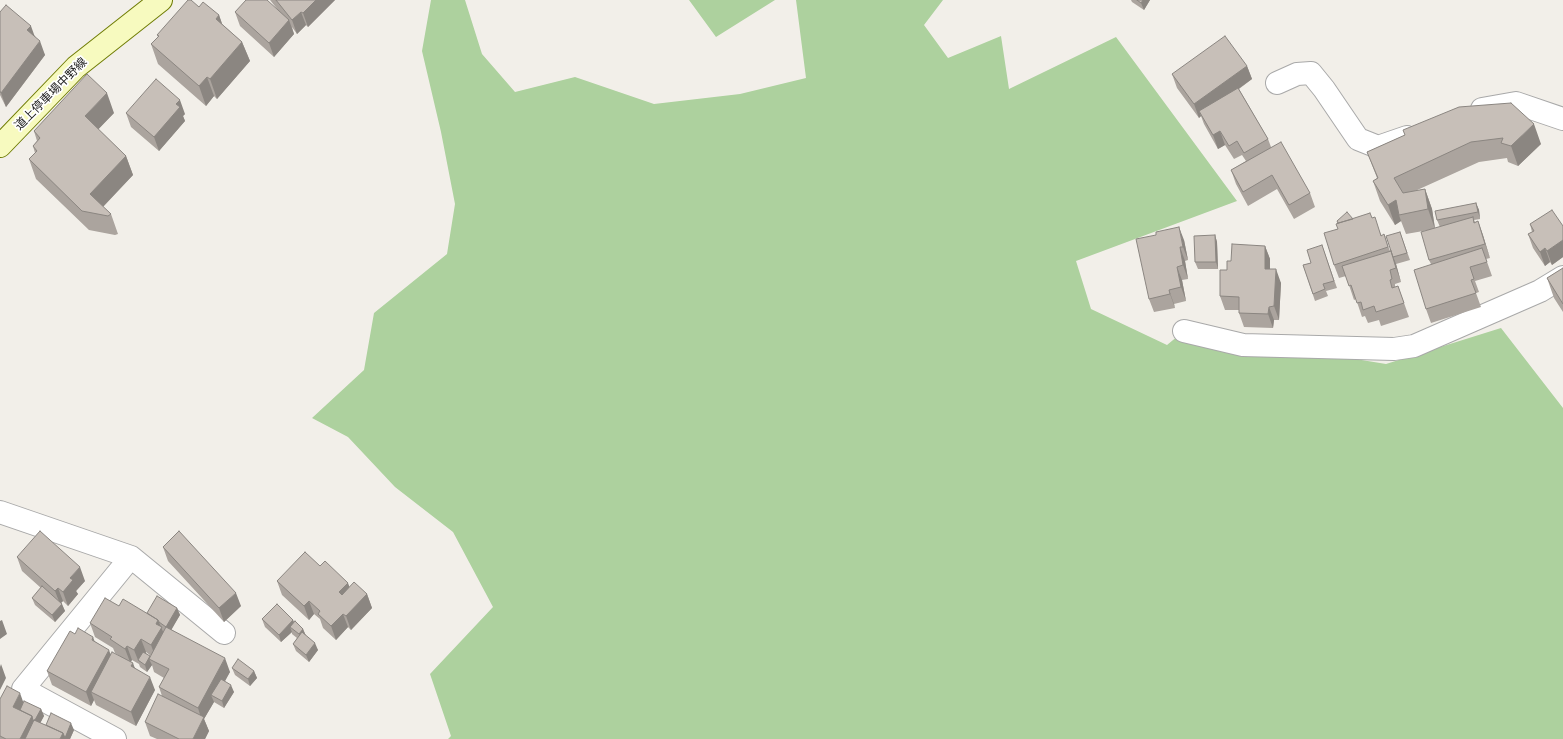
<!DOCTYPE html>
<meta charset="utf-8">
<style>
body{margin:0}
canvas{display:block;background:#f2efe9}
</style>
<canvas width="1563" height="739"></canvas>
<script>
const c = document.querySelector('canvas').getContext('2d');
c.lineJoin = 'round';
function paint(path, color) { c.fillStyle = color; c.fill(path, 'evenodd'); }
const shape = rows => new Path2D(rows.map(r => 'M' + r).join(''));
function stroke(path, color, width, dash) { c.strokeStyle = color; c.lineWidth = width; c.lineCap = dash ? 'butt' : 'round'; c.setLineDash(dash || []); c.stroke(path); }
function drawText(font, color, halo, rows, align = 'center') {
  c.font = font + ' "Alegreya Sans","Noto Sans JP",sans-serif'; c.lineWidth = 3.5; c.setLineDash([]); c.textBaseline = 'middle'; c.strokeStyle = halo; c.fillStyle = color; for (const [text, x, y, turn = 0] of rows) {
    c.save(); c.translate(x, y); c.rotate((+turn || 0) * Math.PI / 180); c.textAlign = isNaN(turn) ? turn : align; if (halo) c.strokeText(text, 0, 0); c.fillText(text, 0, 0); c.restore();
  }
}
const forest = shape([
 [431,0,465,0,482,54,515,92,575,77,654,104,740,94,806,78,796,0,943,0,924,25,948,58,1001,36,1009,89,1116,37,1237,201,1076,261,1091,309,1167,345,1184,331,1386,364,1501,328,1563,408,1563,739,448,739,451,736,430,674,493,607,453,532,395,487,348,437,312,418,364,370,374,313,447,254,455,204,441,132,422,51],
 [689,0,775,0,716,37]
]);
const street = shape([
 [1277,83,1297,74,1311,73,1324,89,1358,139,1378,147,1407,137],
 [1482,109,1516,103,1563,119],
 [1184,331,1243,345,1394,349,1414,346,1540,291,1563,277],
 [0,512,131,557,224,633],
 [115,739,23,689,131,557]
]);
const secondary = shape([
 [0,146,76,67,161,0]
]);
const wall = shape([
 [270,0,335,0,308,27,306,25,297,34,292,27,294,34,274,57,240,26,235,12,278,10],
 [1131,0,1150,0,1144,10,1132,2],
 [199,7,219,15,222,24,242,42,250,61,217,99,214,96,206,106,158,64,151,44,158,37,157,35],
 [0,12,35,36,45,55,6,107,0,95],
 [1247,66,1252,79,1239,89,1268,139,1271,147,1310,193,1315,207,1294,219,1277,189,1248,206,1236,184,1231,170,1246,161,1242,155,1234,159,1225,145,1218,149,1204,124,1201,116,1199,118,1177,88,1172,74],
 [1459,107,1541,144,1518,166,1508,162,1507,158,1479,162,1415,191,1425,189,1432,209,1435,228,1440,227,1437,220,1476,203,1479,210,1480,219,1474,220,1475,222,1478,221,1490,258,1486,259,1492,276,1475,281,1479,292,1476,293,1481,307,1431,323,1426,309,1431,264,1429,260,1429,230,1406,234,1401,221,1395,225,1380,201,1373,181,1377,178,1367,152,1405,135],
 [114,113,98,129,126,156,133,175,103,207,111,214,118,234,115,235,89,230,36,179,29,159,35,153,33,146,37,141,34,131],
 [126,113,185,114,183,116,185,121,159,151,131,127],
 [1372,218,1382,236,1384,234,1390,251,1400,232,1410,260,1396,264,1401,282,1395,284,1395,287,1398,286,1409,317,1381,326,1379,320,1368,323,1365,316,1362,317,1356,299,1354,300,1346,276,1339,278,1334,265,1338,229,1337,221,1353,219],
 [1530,224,1563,226,1563,257,1552,265,1550,262,1545,266,1533,248,1528,234,1532,232],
 [1215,235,1217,242,1218,269,1198,269,1195,262],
 [1184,240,1188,260,1185,261,1188,279,1182,280,1186,301,1174,304,1175,308,1154,312,1149,299],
 [1322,245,1337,288,1326,291,1328,296,1315,301,1303,265,1311,263],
 [1265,246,1270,259,1270,269,1281,283,1279,320,1274,320,1273,328,1244,327,1239,313,1239,310,1225,310,1220,296,1231,261],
 [1563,268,1563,312,1554,298,1547,278],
 [163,547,241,606,224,622,168,561],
 [17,557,85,581,76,591,78,594,68,606,63,601,61,603,65,611,55,622,35,605,32,598,41,588,22,571],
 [320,566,349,587,367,594,372,608,351,630,348,627,336,640,323,628,320,619,314,614,309,620,282,595,277,581],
 [119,606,147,613,177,608,180,615,171,629,230,672,224,681,234,692,224,708,214,702,204,719,209,731,205,739,157,739,150,736,145,722,162,696,159,687,164,678,154,672,152,665,147,672,140,667,139,664,132,660,131,662,135,668,155,690,136,726,96,705,94,700,91,706,52,685,47,671,75,634,96,642,111,654,121,657,115,653,113,648,95,637,90,623],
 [146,652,151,656,150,657,146,653],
 [262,619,293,620,294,622,303,629,306,636,318,650,309,662,296,651,293,644,297,638,292,634,292,632,281,642,265,627],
 [232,668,254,671,257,678,250,686,235,675],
 [0,699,23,703,41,709,44,716,40,723,46,725,74,730,70,739,0,739]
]);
const shadedWall = shape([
 [316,0,335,0,308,27,303,13],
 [1143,0,1150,0,1144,10,1141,3],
 [301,12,306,25,297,34,292,20],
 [219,15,226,35,216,19],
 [289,20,294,34,274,57,269,43],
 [31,26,36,40,27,30],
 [40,41,45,55,6,107,1,93],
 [242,42,250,61,217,99,210,79],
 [1247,66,1252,79,1202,115,1199,111,1201,116,1199,118,1194,104],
 [207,77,214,96,206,106,199,86],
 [107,93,114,113,92,136,85,116],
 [180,100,185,114,183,116,185,121,159,151,154,137,176,104],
 [1534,124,1541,144,1518,166,1511,146],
 [1220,131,1225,145,1218,149,1213,135],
 [126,156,133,175,97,213,90,194],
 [1425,189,1432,209,1435,229,1428,209],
 [1396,200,1399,215,1401,221,1395,225,1388,205],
 [1476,203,1479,210,1480,219,1478,212],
 [1478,221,1483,235,1490,258,1485,244],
 [1179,227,1184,240,1188,260,1183,247],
 [1215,235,1217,242,1218,269,1216,262],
 [1563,240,1563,257,1552,265,1547,251],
 [1265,246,1270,259,1270,283,1265,269],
 [1180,247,1185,261,1188,279,1183,265],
 [1545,248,1550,262,1545,266,1540,252],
 [1391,251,1396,264,1401,282,1396,268],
 [1177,267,1182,280,1186,301,1181,287],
 [1276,269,1281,283,1279,320,1274,306],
 [1169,290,1174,304,1175,308,1170,294],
 [1269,307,1274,320,1273,328,1268,314],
 [80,567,85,581,76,591,78,594,68,606,63,592,70,578],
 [348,583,353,596,344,606,339,592],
 [58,588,63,601,60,604,55,591],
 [236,593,241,606,224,622,219,608],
 [367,594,372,608,351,630,346,616],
 [309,601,314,614,309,620,304,606],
 [62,604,65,611,55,622,52,615],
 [177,608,180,615,169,634,166,627],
 [343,614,348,627,336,640,331,626],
 [2,620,7,634,0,639,0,621],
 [158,620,167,641,156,659,151,645,156,624],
 [293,620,296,627,290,627,292,632,281,642,279,635],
 [303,629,306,636,301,641,299,634],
 [93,637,98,650,92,640],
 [141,639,146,652,140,662,138,660,134,650],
 [315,643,318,650,309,662,306,655],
 [127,646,132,660,130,662,125,649],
 [109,650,114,664,91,692,94,700,91,706,86,692],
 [150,656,151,660,149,659,152,665,147,672,145,665],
 [225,658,230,672,216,698,211,695,214,702,204,719,209,731,205,739,193,739,202,721,198,708],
 [133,663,138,677,131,666],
 [1,664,6,678,0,690,0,667],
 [254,671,257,678,250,686,248,679],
 [150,677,155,690,136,726,131,712],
 [231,685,234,692,224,708,222,701],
 [20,693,25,707,20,716,13,707],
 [41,709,44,716,32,739,20,739,32,716],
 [71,723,74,730,70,739,60,739,63,733]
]);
const building = shape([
 [188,0,191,0,199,7,203,2,219,15,216,19,242,42,210,79,207,77,199,86,151,44,159,36,157,35,188,0],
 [246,0,267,0,289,20,269,43,235,12,246,0],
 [276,0,316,0,303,13,301,12,292,20,276,0],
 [1137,0,1143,0,1141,3,1137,0],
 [6,5,31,26,27,30,40,41,1,93,0,91,0,12,6,5],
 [1225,36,1247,66,1194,104,1172,74,1225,36],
 [87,74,107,93,85,116,126,156,90,194,111,214,108,216,82,211,29,159,37,151,33,146,40,138,34,131,87,74],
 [156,79,180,100,176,104,180,107,154,137,126,113,156,79],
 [1238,88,1268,139,1244,153,1237,141,1229,146,1220,131,1213,135,1199,111,1238,88],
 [1511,103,1534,124,1511,146,1501,143,1503,138,1471,142,1394,178,1403,193,1425,189,1428,209,1399,215,1396,200,1388,205,1373,181,1378,178,1367,152,1405,135,1403,130,1459,107,1511,103],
 [1281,142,1310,193,1289,205,1272,175,1243,192,1231,170,1281,142],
 [1476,203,1478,212,1437,220,1435,211,1476,203],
 [1552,210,1563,226,1563,240,1547,251,1545,248,1540,252,1528,234,1534,231,1530,224,1552,210],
 [1347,212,1353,219,1338,223,1337,221,1347,212],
 [1370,213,1372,218,1375,217,1381,236,1384,234,1388,247,1334,265,1324,233,1338,229,1336,224,1370,213],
 [1473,217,1474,223,1478,221,1485,244,1429,260,1421,232,1473,217],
 [1179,227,1183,247,1180,247,1183,265,1177,267,1181,287,1169,290,1170,294,1149,299,1136,239,1156,235,1156,232,1179,227],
 [1400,232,1407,253,1393,257,1386,236,1400,232],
 [1215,235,1216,262,1195,262,1194,236,1215,235],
 [1232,244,1265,246,1265,269,1276,269,1274,306,1269,307,1268,314,1239,313,1239,297,1220,296,1220,270,1227,270,1227,261,1231,261,1232,244],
 [1322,245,1334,281,1323,284,1325,289,1313,294,1303,265,1311,263,1307,250,1322,245],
 [1482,248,1487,262,1470,267,1474,279,1471,280,1476,293,1426,309,1414,270,1482,248],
 [1391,251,1396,268,1390,270,1392,279,1390,280,1392,288,1398,286,1404,303,1376,312,1374,306,1363,310,1361,302,1357,303,1351,285,1349,286,1342,266,1391,251],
 [1563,268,1563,304,1547,278,1563,268],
 [40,531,80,567,70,578,73,580,63,592,58,588,55,591,17,557,40,531],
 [179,531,236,593,219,608,163,547,179,531],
 [305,552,320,566,325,561,348,583,339,592,342,595,354,582,367,594,346,616,343,614,331,626,318,614,320,611,309,601,304,606,277,581,305,552],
 [42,586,62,604,52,615,32,598,42,586],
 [157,596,177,608,166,627,159,622,158,620,147,613,157,596],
 [105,598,119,606,123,599,158,620,156,624,162,627,151,645,141,639,134,650,127,646,125,649,110,639,112,637,90,623,105,598],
 [277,604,293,620,279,635,262,619,277,604],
 [295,621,303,629,299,634,290,627,295,621],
 [166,627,225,658,198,708,159,687,169,669,149,659,166,627],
 [78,628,93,637,92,640,109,650,86,692,47,671,70,631,75,634,78,628],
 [302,632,315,643,306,655,293,644,302,632],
 [112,652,133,663,131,666,150,677,131,712,91,692,112,652],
 [143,652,150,656,145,665,138,660,143,652],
 [238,659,254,671,248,679,232,668,238,659],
 [221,679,231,685,222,701,211,695,221,679],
 [7,686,20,693,13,707,32,716,20,739,6,739,0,736,0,699,7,686],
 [158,694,204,717,193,739,179,739,145,722,158,694],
 [24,701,41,709,35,720,34,720,33,721,32,716,20,710,24,701],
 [51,713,71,723,65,738,63,733,46,725,51,713],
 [34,720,63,733,60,739,25,739,34,720]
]);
const streetNames = [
 ["道上停車場中野線",51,94,-45]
];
paint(forest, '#add19e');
stroke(street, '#a9a9a9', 24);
stroke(secondary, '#707d05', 24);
stroke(street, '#fff', 22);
stroke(secondary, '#f7fabf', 22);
paint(wall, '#aba49e');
paint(shadedWall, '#8b8681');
paint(building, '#c7bfb8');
stroke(building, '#8b8681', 1);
drawText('12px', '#222', '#fff', streetNames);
</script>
